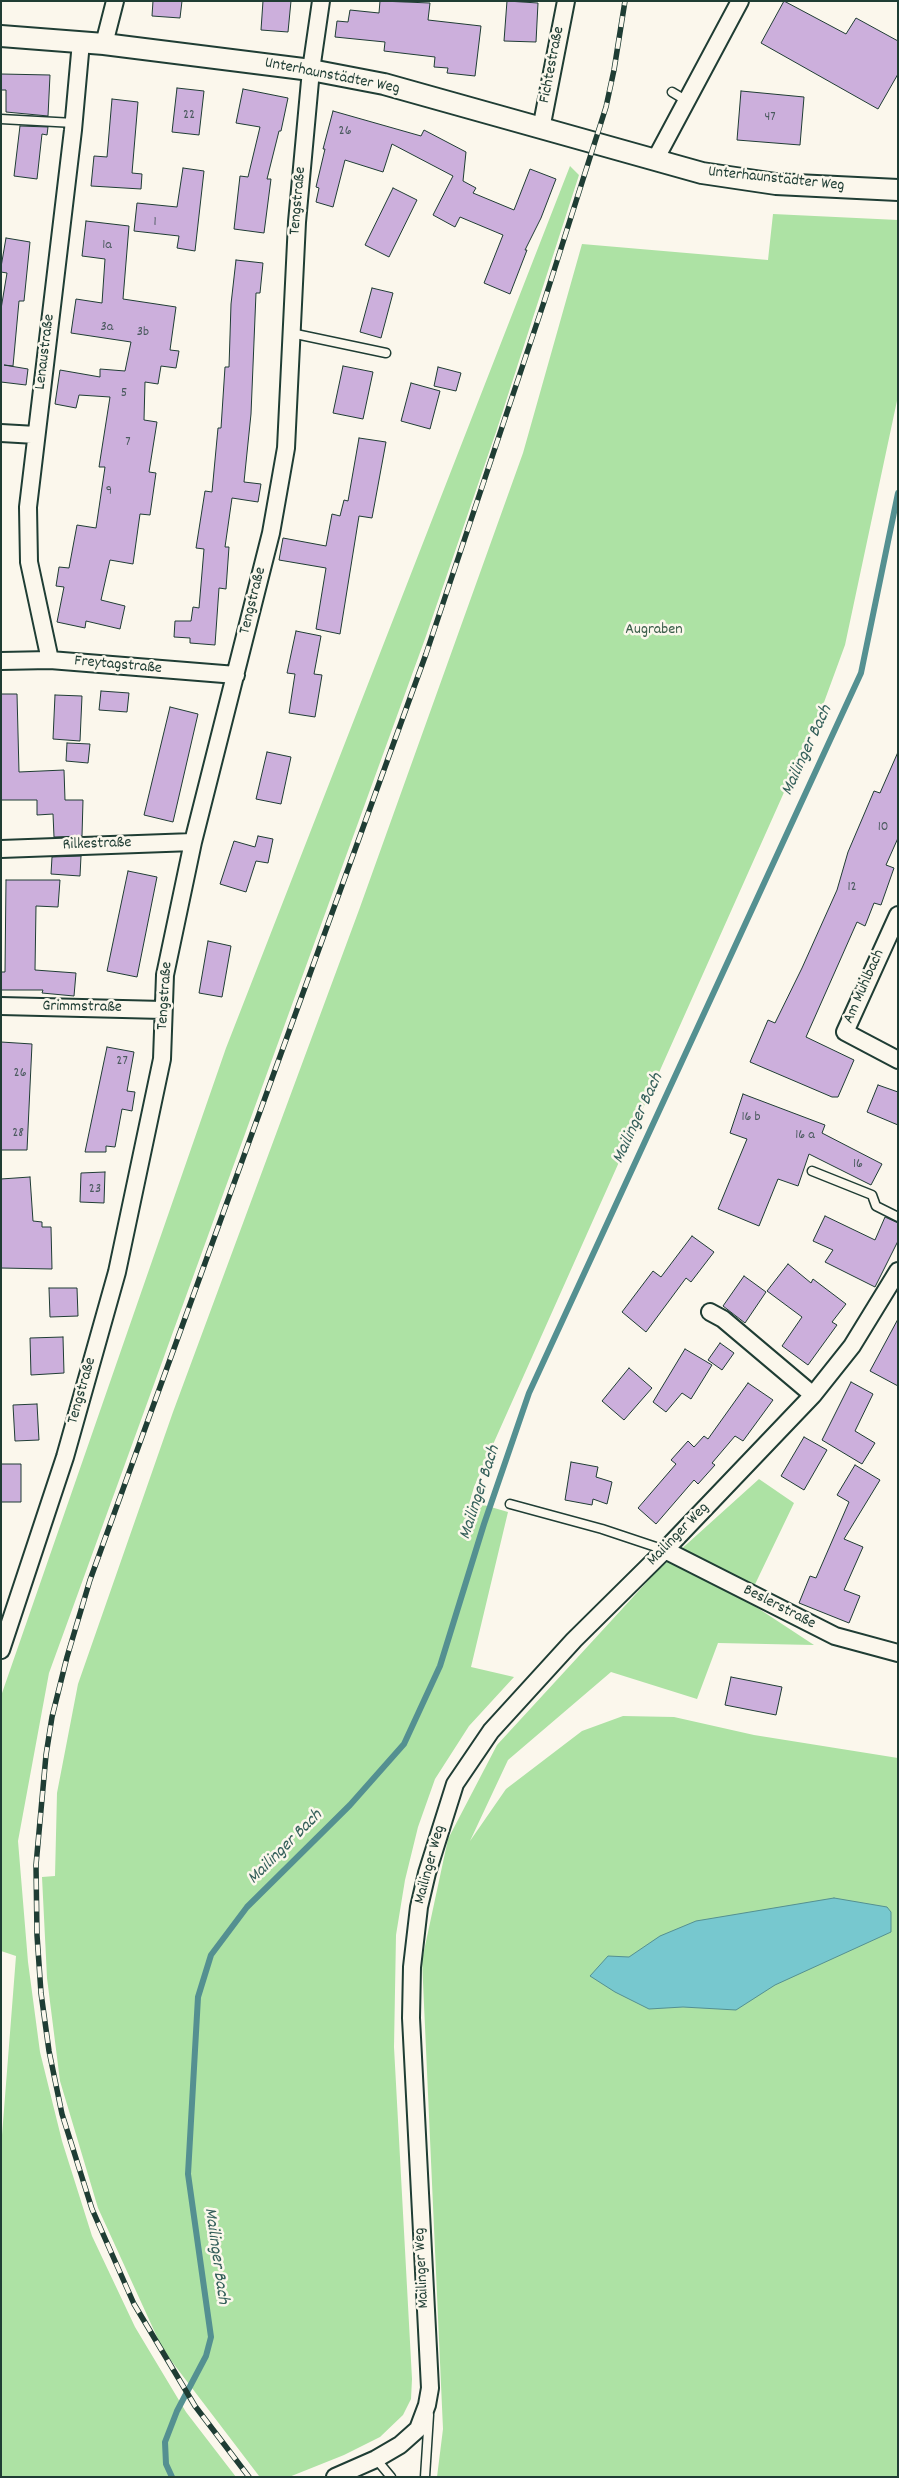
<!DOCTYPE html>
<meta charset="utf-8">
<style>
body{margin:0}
#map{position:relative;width:899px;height:2478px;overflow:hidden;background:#fbf7ec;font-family:Dekko,sans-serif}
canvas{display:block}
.frame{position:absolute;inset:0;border:2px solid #1f3d34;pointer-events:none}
</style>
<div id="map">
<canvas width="899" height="2478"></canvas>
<div class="frame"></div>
</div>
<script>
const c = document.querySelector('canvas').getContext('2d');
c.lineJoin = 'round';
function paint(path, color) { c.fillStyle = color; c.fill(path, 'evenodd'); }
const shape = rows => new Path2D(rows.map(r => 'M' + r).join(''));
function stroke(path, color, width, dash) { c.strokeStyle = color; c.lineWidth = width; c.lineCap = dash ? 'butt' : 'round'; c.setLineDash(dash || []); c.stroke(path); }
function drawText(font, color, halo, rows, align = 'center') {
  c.font = font + ' Dekko,sans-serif'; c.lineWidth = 5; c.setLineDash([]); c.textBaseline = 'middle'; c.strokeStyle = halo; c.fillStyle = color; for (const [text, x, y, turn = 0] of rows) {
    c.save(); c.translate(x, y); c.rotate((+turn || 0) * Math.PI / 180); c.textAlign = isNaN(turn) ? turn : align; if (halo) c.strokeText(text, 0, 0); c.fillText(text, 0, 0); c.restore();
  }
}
const green = shape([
 [570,166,579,175,497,429,426,636,49,1673,18,1841,28,1962,40,2052,62,2141,92,2236,135,2327,186,2412,236,2477,1,2477,1,2148,16,1956,1,1951,1,1696,226,1048],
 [773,214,898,220,898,396,845,645,823,705,474,1487,470,1501,508,1512,471,1667,514,1677,469,1726,435,1779,418,1827,405,1880,396,1935,394,2047,412,2379,411,2399,403,2415,380,2437,344,2455,289,2477,259,2476,163,2350,98,2208,60,2081,47,1978,42,1877,55,1876,57,1793,78,1684,173,1412,359,910,523,453,582,244,768,260],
 [759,1479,794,1503,747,1601,814,1645,718,1643,697,1699,611,1672,508,1760,470,1841,506,1789,582,1731,623,1716,674,1717,754,1735,898,1758,898,2477,437,2477,443,2429,422,1960,448,1839,497,1745,657,1571]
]);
const water = shape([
 [834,1898,887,1907,891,1912,891,1932,775,1985,736,2010,683,2007,649,2009,615,1992,590,1976,608,1956,629,1957,660,1936,696,1921,834,1898]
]);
const stream = shape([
 [172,2477,166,2464,165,2442,177,2411,206,2356,211,2337,188,2174,198,1997,211,1955,247,1907,350,1805,404,1744,440,1666,484,1524,529,1393,861,673,898,493]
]);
const building = shape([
 [153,1,182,1,180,18,152,16,153,1],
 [263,1,291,1,288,32,261,30,263,1],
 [380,1,430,3,428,20,481,26,475,76,447,73,448,68,434,67,435,57,384,51,385,42,335,37,337,21,348,22,350,10,379,13,380,1],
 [507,1,538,3,536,42,504,41,507,1],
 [784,1,846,34,856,18,898,41,898,74,878,109,761,43,784,1],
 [1,74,50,75,48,116,6,112,6,90,1,90,1,74],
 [177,88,204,91,199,135,172,132,177,88],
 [243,89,288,98,281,131,279,131,267,179,271,179,264,233,234,229,240,176,248,177,260,127,236,123,243,89],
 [741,91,804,97,800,145,737,140,741,91],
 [112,99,138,102,132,173,142,174,141,189,91,186,94,156,107,157,112,99],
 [333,111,421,136,424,130,466,152,463,181,476,188,473,193,514,210,530,169,556,179,541,218,525,250,527,250,510,294,484,283,503,235,460,217,455,227,433,215,453,176,392,144,383,172,345,160,333,207,316,202,319,188,316,187,325,149,323,149,333,111],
 [20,126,48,127,47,135,42,134,37,179,14,176,20,126],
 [183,168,204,171,195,251,177,248,179,236,134,231,137,203,177,207,183,168],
 [393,188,417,200,389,257,365,245,393,188],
 [86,221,129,226,123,299,176,307,170,350,179,351,176,368,161,366,158,384,145,382,144,420,157,422,149,472,156,473,150,515,140,514,133,564,110,560,101,600,125,606,120,629,86,621,85,628,57,622,64,587,56,586,59,567,69,568,77,525,96,528,105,467,99,467,110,397,79,395,76,408,55,404,60,370,100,377,100,369,125,371,131,342,71,333,76,299,102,303,105,259,82,256,86,221],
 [6,238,30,242,24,301,19,301,13,366,4,365,28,369,26,385,1,382,1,309,7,273,1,272,1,267,6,238],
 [236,260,263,263,260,293,256,293,251,414,244,482,261,484,258,502,232,498,225,547,229,547,226,589,219,588,215,645,190,643,190,638,174,637,175,621,191,621,193,607,199,608,204,549,196,548,205,491,212,492,218,428,221,428,225,367,229,367,231,304,236,260],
 [372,288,393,293,381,338,360,332,372,288],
 [343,366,373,372,363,419,333,413,343,366],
 [438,367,461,373,456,391,434,386,438,367],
 [411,383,440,391,430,429,401,421,411,383],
 [359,438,386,442,372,518,359,516,340,634,316,629,326,568,279,560,283,538,326,546,332,514,340,516,344,500,348,501,359,438],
 [296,631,321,636,314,674,322,675,315,717,289,713,295,674,287,673,296,631],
 [101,691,129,693,127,712,99,710,101,691],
 [1,694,17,694,19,772,64,770,65,800,83,800,82,836,54,837,53,814,37,815,37,800,1,800,1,694],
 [55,695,82,696,80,741,53,739,55,695],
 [170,707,198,714,173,822,144,815,170,707],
 [67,743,90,744,88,763,66,761,67,743],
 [267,752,291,757,281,804,256,799,267,752],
 [898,752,898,838,886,865,894,868,881,905,874,903,865,926,857,922,806,1037,854,1060,838,1097,832,1097,750,1062,768,1020,775,1023,802,968,837,890,848,852,874,791,880,793,898,752],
 [258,836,273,839,268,863,256,861,246,892,220,884,234,841,255,847,258,836],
 [81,856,80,876,51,874,52,857,81,856],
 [128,871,157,877,137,977,107,971,128,871],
 [6,880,60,880,58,907,36,906,35,970,76,973,74,996,42,993,43,990,1,990,1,972,5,972,6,880],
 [208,941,231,946,222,997,199,993,208,941],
 [1,1042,32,1044,27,1150,1,1150,1,1042],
 [107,1047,134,1052,127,1091,135,1092,132,1111,122,1109,115,1147,106,1146,106,1152,85,1152,107,1047],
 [878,1085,898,1092,898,1125,867,1112,878,1085],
 [743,1094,825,1125,822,1133,882,1164,871,1185,809,1154,798,1186,778,1179,759,1226,718,1209,747,1139,730,1133,743,1094],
 [105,1172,104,1203,80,1202,81,1173,105,1172],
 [30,1177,33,1221,42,1222,42,1227,51,1227,52,1269,1,1268,1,1179,30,1177],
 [825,1216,875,1240,885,1217,898,1223,898,1241,875,1287,825,1262,833,1250,813,1241,825,1216],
 [692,1236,714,1252,691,1282,686,1278,646,1332,622,1312,653,1271,661,1277,692,1236],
 [788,1264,811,1283,813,1279,846,1304,832,1322,837,1325,808,1365,782,1346,802,1317,767,1291,788,1264],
 [744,1276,766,1292,745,1323,723,1306,744,1276],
 [49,1288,77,1288,78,1316,50,1317,49,1288],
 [898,1319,898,1386,870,1371,898,1319],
 [63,1337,64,1373,31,1375,30,1338,63,1337],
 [720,1343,734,1353,722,1370,708,1360,720,1343],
 [685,1349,712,1365,691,1399,682,1393,666,1412,653,1402,685,1349],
 [629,1368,652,1388,624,1420,602,1401,629,1368],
 [851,1382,873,1394,855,1431,875,1443,862,1464,822,1440,851,1382],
 [748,1383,773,1400,743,1441,735,1436,712,1463,715,1465,698,1484,694,1480,656,1524,638,1508,676,1464,671,1460,688,1441,694,1447,704,1436,708,1439,748,1383],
 [37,1404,39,1440,15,1441,13,1405,37,1404],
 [804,1437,827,1450,804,1490,781,1476,804,1437],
 [571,1462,598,1467,596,1477,612,1482,607,1504,593,1499,592,1505,565,1500,571,1462],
 [1,1464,21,1464,21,1502,1,1502,1,1464],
 [855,1465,880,1480,844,1539,863,1547,844,1590,860,1596,849,1623,799,1603,810,1576,816,1578,849,1502,837,1495,855,1465],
 [731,1677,782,1687,776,1715,725,1705,731,1677]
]);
const service = shape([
 [672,92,687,101],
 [1,119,74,123],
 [291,333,386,353],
 [812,1171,872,1195,876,1206,898,1217],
 [510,1504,602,1529,665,1550],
 [376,2459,391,2477],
 [425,2477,429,2415]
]);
const minor = shape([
 [104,44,115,1],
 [541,129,566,1],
 [655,160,740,1],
 [1,433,36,435],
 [50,660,29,562,28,507,73,130,81,42],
 [1,661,50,660,236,675],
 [1,849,193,842],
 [898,915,845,1032,898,1060],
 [1,1006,163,1010],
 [710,1312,723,1319,813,1395],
 [665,1550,835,1636,898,1653],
 [1,1650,65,1457,117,1272,162,1059,165,975,193,842,271,533,286,448,297,222,311,70,321,1],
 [335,2477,376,2459,400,2445,418,2429,427,2405,430,2388,411,2018,412,1967,419,1907,427,1873,455,1784,491,1731,574,1640,665,1550,813,1395,852,1346,898,1271]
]);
const tertiary = shape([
 [1,36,104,44,311,70,384,84,702,173,776,184,898,190]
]);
const rail = shape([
 [249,2477,195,2406,134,2304,92,2209,62,2114,49,2051,41,1993,37,1935,36,1865,46,1755,52,1717,67,1657,90,1580,426,654,544,302,606,107,614,70,625,1]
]);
const numberNames = [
 ["22",189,116],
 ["47",770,118],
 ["26",345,132],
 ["1",155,223],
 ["1a",107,246],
 ["3a",107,328],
 ["3b",143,333],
 ["5",124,394],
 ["7",128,443],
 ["9",109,492],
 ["10",883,828],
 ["12",852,888],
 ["27",122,1062],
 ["26",20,1074],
 ["16 b",751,1118],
 ["28",18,1134],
 ["16 a",805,1136],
 ["16",858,1165],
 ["23",95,1190]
];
const streetNames = [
 ["Fichtestraße",553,65,-79],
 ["Unterhaunstädter Weg",332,77,11],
 ["Unterhaunstädter Weg",776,180,6],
 ["Tengstraße",299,201,-85],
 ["Lenaustraße",46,352,-83],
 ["Tengstraße",254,601,-76],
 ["Freytagstraße",118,666,5],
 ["Rilkestraße",97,845,-2],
 ["Am Mühlbach",865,987,-66],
 ["Tengstraße",166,996,-86],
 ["Grimmstraße",82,1008,1],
 ["Tengstraße",83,1391,-74],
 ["Mailinger Weg",679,1535,-46],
 ["Beslerstraße",779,1608,27],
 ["Mailinger Weg",431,1865,-75],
 ["Mailinger Weg",423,2268,-93]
];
const parkNames = [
 ["Augraben",654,631]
];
const waterNames = [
 ["Mailinger Bach",808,751,-65],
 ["Mailinger Bach",639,1119,-65],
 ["Mailinger Bach",481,1493,-72],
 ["Mailinger Bach",286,1848,-45],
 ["Mailinger Bach",215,2256,82]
];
paint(green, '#ade2a4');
paint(water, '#77c8cf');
stroke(water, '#549091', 1);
stroke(stream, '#549091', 6);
paint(building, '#ccafdc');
stroke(building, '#1f3d34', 1);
stroke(service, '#1f3d34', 11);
stroke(minor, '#1f3d34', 20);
stroke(tertiary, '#1f3d34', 24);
stroke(service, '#fbf7ec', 8);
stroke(minor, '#fbf7ec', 16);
stroke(tertiary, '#fbf7ec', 20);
stroke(rail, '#1f3d34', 5.5);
stroke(rail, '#fbf7ec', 4, [11]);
drawText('14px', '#4a5a5e', null, numberNames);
drawText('16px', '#1f3d34', '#fbf7ec', streetNames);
drawText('16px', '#3b5e4a', '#fbf7ec', parkNames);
drawText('italic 18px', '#35605b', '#fbf7ec', waterNames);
</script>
